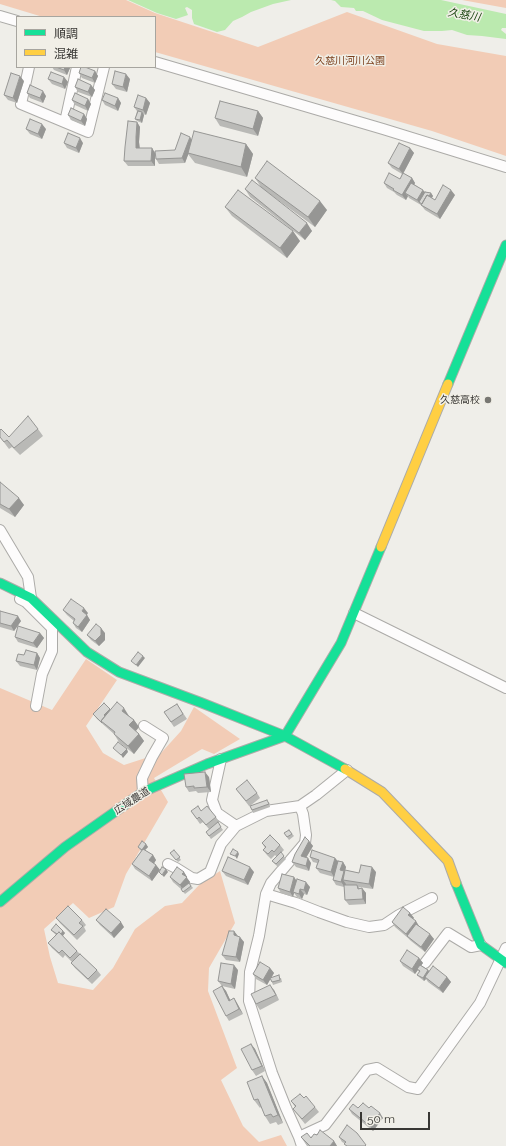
<!DOCTYPE html>
<meta charset="utf-8">
<style>
body{margin:0}
#map{position:relative;width:506px;height:1146px;overflow:hidden;background:#efeee9;font-family:Raleway,"Noto Sans JP",sans-serif}
canvas{display:block}
.legend{position:absolute;left:16px;top:16px;width:140px;height:52px;box-sizing:border-box;background:#f1efe7;border:1px solid #a7a59f;margin:0;padding:5px 7px;list-style:none;font-size:12px;color:#383734}
.legend li{display:flex;align-items:center;gap:8px;height:20px}
.legend b{width:20px;border:1px solid #a7a59f}
.scale{position:absolute;left:360px;top:1112px;width:70px;height:18px;box-sizing:border-box;border:2px solid #383734;border-top:0;padding-left:5px;font-size:12px;line-height:14px;white-space:nowrap;color:#383734;-webkit-text-stroke:3px #f1efe7;paint-order:stroke}
</style>
<div id="map">
<canvas width="506" height="1146"></canvas>
<ul class="legend">
<li><b style="height:5px;background:#16e098"></b>順調</li>
<li><b style="height:5px;background:#ffcf43"></b>混雑</li>
</ul>
<div class="scale">50 m</div>
</div>
<script>
const c = document.querySelector('canvas').getContext('2d');
c.lineJoin = 'round';
function paint(path, color) { c.fillStyle = color; c.fill(path, 'evenodd'); }
const shape = rows => new Path2D(rows.map(r => 'M' + r).join(''));
function stroke(path, color, width, dash) { c.strokeStyle = color; c.lineWidth = width; c.lineCap = dash ? 'butt' : 'round'; c.setLineDash(dash || []); c.stroke(path); }
function drawText(font, color, halo, rows, align = 'center') {
  c.font = font + ' Raleway,"Noto Sans JP",sans-serif'; c.lineWidth = 3; c.setLineDash([]); c.textBaseline = 'middle'; c.strokeStyle = halo; c.fillStyle = color; for (const [text, x, y, turn = 0] of rows) {
    c.save(); c.translate(x, y); c.rotate((+turn || 0) * Math.PI / 180); c.textAlign = isNaN(turn) ? turn : align; if (halo) c.strokeText(text, 0, 0); c.fillText(text, 0, 0); c.restore();
  }
}
const green = shape([
 [0,0,126,0,155,13,258,47,347,12,437,44,506,56,506,156,432,131,155,52,155,17,43,17,0,4],
 [462,0,506,0,506,8],
 [86,659,117,680,86,726,103,753,124,765,161,753,181,731,194,707,240,739,214,754,202,749,154,778,168,802,126,874,114,907,89,918,73,903,44,929,50,957,58,983,93,990,113,968,135,929,165,906,182,903,200,884,220,871,235,923,209,968,208,991,237,1068,221,1080,243,1126,259,1142,281,1135,287,1146,0,1146,0,688,52,710]
]);
const water = shape([
 [128,0,291,0,273,4,251,12,242,17,233,21,225,30,217,32,194,24,192,18,192,10,187,7,185,8,188,15,176,19,157,13],
 [331,0,441,0,506,14,506,28,502,28,501,30,506,34,506,39,482,36,467,35,452,30,442,31,424,31,382,20,363,11,356,11,354,8,341,7,335,1]
]);
const street = shape([
 [0,16,17,21],
 [155,62,383,129,506,167],
 [29,67,21,104,88,132,104,67],
 [65,122,77,67],
 [0,530,28,577,31,598],
 [20,599,26,602,52,628,52,651,42,674,36,706],
 [354,613,506,688],
 [221,759,212,800,217,813,236,826],
 [143,792,142,778,152,757,163,738,144,726],
 [168,864,176,868,192,878,198,879,210,872,221,844,236,826,266,811,300,806],
 [266,894,296,903,319,912,347,922,369,927,384,925,399,915,432,898],
 [425,963,448,933,471,947,481,945],
 [299,1137,325,1125,367,1070,377,1068,408,1087,418,1089,480,1003,506,948],
 [302,1146,299,1137,286,1108,272,1073,249,1001,250,972,259,936,266,894,271,883,305,843,306,835,303,814,300,806,316,795,347,770]
]);
const fast = shape([
 [448,384,506,245],
 [0,583,31,598,87,652,119,672,202,703,285,736,345,769],
 [456,883,481,945,506,963],
 [0,902,65,847,143,792,207,764,285,736,341,643,381,547]
]);
const slow = shape([
 [381,547,448,384],
 [345,769,382,792,448,861,456,883]
]);
const wall = shape([
 [52,67,69,67,70,68,67,75,54,70],
 [95,71,98,76,95,83,82,78,79,73],
 [64,77,68,82,65,89,52,84,48,79],
 [130,79,127,92,116,89,112,84],
 [24,81,17,103,8,100,4,95],
 [91,85,95,90,92,97,78,92,75,87],
 [27,93,46,96,43,103,30,98],
 [118,98,121,103,118,111,105,105,102,100],
 [146,98,150,103,146,115,143,114,144,115,142,123,137,121,135,119,137,111,134,107],
 [88,99,91,104,88,111,75,105,72,100],
 [258,111,263,118,258,136,220,126,215,118],
 [84,114,87,119,85,126,71,120,68,115],
 [137,122,140,127,139,142,140,148,152,148,155,153,155,166,128,166,124,161],
 [26,129,46,129,42,139,30,134],
 [191,139,246,144,253,154,247,177,195,163,188,154,185,163,159,164,156,159,175,150],
 [64,143,83,143,79,153,67,148],
 [410,148,414,153,403,173,412,178,415,183,414,184,425,192,431,193,433,196,432,198,435,200,455,195,440,219,425,210,421,205,409,198,408,196,406,200,397,195,394,192,387,188,384,183,400,179,402,174,392,168,388,163],
 [255,178,327,210,315,227,263,189,312,231,305,240,250,197,245,189,261,187],
 [225,207,300,241,287,258,232,216],
 [38,429,43,436,20,455,12,447,9,449,0,437,0,430,9,437],
 [0,482,24,505,15,517,0,508],
 [63,610,88,613,87,615,90,620,82,632,76,628,73,623,74,621,67,615],
 [0,611,21,621,14,631,0,627],
 [40,633,44,638,37,648,18,642,15,637],
 [105,633,105,640,99,646,91,640,87,635],
 [37,653,40,658,37,670,20,666,16,661,24,655],
 [177,704,187,719,174,727,164,712],
 [110,710,129,716,134,720,139,727,136,731,139,734,144,741,134,754,119,742,114,734,97,719,93,714],
 [209,777,211,792,198,793,196,791,189,792,186,787],
 [236,789,257,793,260,798,250,806,269,802,270,807,253,813,250,806,249,806],
 [191,811,201,811,216,817,219,822,218,823,223,830,211,839,206,832,209,829,203,822,200,824],
 [289,830,294,836,289,840,284,833],
 [309,841,313,846,306,858,311,863,309,871,296,867,292,862],
 [262,843,280,845,284,850,281,853,286,859,278,867,272,861,277,857,275,855,271,859,267,855,263,850,265,848],
 [146,844,148,847,145,850,153,855,156,860,154,863,156,865,160,870,152,881,135,869,132,864,141,851,138,847],
 [174,850,181,860,178,862,170,853],
 [310,857,335,858,338,861,343,862,346,867,345,870,359,873,376,872,373,889,359,887,360,889,362,888,366,893,366,904,349,905,345,900,344,887,336,885,333,880,334,877,320,873,316,868,317,863,313,862],
 [222,871,254,872,248,885,226,876],
 [184,872,187,877,187,878,190,882,189,883,193,888,185,894,181,889,173,882,170,877],
 [294,877,297,881,310,887,307,895,304,894,302,899,297,897,294,893,293,897,281,893,278,888],
 [410,913,414,918,413,918,419,926,434,939,425,952,411,941,408,938,395,927,392,922],
 [56,918,82,920,86,925,84,927,86,931,77,940,60,923],
 [96,920,124,927,114,938,100,925],
 [51,930,63,931,65,933,63,936,77,951,80,954,97,970,101,975,92,984,75,968,71,963,72,962,65,955,63,958,52,948,48,943,56,935],
 [234,931,237,936,244,942,240,962,226,960,222,955],
 [419,958,423,963,421,965,428,970,429,971,447,977,451,982,443,993,428,982,426,979,424,981,419,977,417,975,419,972,418,970,415,974,403,966,400,961],
 [270,968,274,973,271,978,281,978,282,982,273,985,272,982,270,979,267,985,256,979,253,974],
 [238,970,235,989,222,986,226,991,230,1000,234,998,237,1003,243,1014,229,1021,226,1016,222,986,218,981],
 [274,990,279,1000,260,1010,256,1004],
 [251,1044,255,1049,265,1071,256,1076,252,1070],
 [262,1076,267,1083,283,1123,278,1125,276,1122,270,1124,265,1116,261,1107,260,1108,254,1100],
 [304,1098,315,1107,319,1112,305,1124,293,1109,295,1107,291,1101],
 [369,1108,383,1118,373,1131,352,1114,349,1109],
 [357,1133,366,1146,346,1146,344,1143,342,1142,339,1137],
 [301,1137,334,1141,337,1146,307,1146]
]);
const shadedWall = shape([
 [65,67,69,67,70,68,67,75,64,70],
 [95,71,98,76,95,83,92,78],
 [126,74,130,79,127,92,123,87],
 [20,76,24,81,17,103,13,98],
 [64,77,68,82,65,89,62,84],
 [91,85,95,90,92,97,88,92],
 [43,91,46,96,43,103,40,98],
 [118,98,121,103,118,111,115,106],
 [146,98,150,103,146,115,143,110],
 [88,99,91,104,88,111,85,106],
 [258,111,263,118,258,136,253,129],
 [142,112,144,115,142,123,140,120],
 [84,114,87,119,85,126,81,121],
 [137,122,140,127,139,142,140,153,136,148,136,137],
 [42,124,46,129,42,139,38,134],
 [190,137,193,142,185,163,182,158],
 [80,138,83,143,79,153,76,148],
 [246,144,253,154,247,177,241,167],
 [152,148,155,153,155,166,151,161],
 [410,148,414,153,403,174,399,169],
 [412,178,415,183,409,195,405,193,408,196,406,200,402,195],
 [423,190,427,195,419,202,421,205,417,200],
 [451,190,455,195,440,219,437,214],
 [431,193,433,196,425,208,424,205],
 [320,201,327,210,315,227,308,217],
 [307,223,312,231,305,240,299,233],
 [293,231,300,241,287,258,280,248],
 [19,498,24,505,15,517,9,509],
 [84,608,88,613,85,616,82,611],
 [87,615,90,620,82,632,78,627],
 [18,616,21,621,14,631,11,626],
 [101,628,105,633,105,640,99,646,95,641],
 [40,633,44,638,37,648,33,643],
 [37,653,40,658,37,670,34,665],
 [143,656,145,658,138,667,136,665],
 [124,708,129,716,127,718,122,711],
 [110,709,113,714,108,719,104,715],
 [134,720,139,727,134,733,129,725],
 [139,734,144,741,134,754,128,746],
 [127,749,128,752,123,758,121,755],
 [205,772,209,777,211,792,207,787],
 [309,841,313,846,304,861,301,856],
 [146,844,148,847,143,852,142,850],
 [238,852,239,854,237,859,235,856],
 [153,855,156,860,153,865,149,860],
 [308,858,311,863,309,871,306,866],
 [335,858,339,863,334,877,331,872],
 [343,862,346,867,343,880,346,884,345,887,341,882,340,870],
 [156,865,160,870,152,881,149,876],
 [250,867,254,872,248,885,244,880],
 [372,867,376,872,373,889,369,884],
 [166,869,168,872,164,877,162,875],
 [184,872,187,877,187,878,190,882,183,890,180,885,182,874],
 [294,877,297,882,293,892,294,893,293,897,290,892],
 [306,882,310,887,307,895,304,890],
 [362,888,366,893,366,904,363,899],
 [300,889,304,894,302,899,299,894],
 [410,913,414,918,412,920,408,915],
 [416,921,419,926,408,937,406,934],
 [121,922,124,927,114,938,111,933],
 [63,931,65,933,61,938,59,936],
 [234,931,238,936,234,935],
 [430,934,434,939,425,952,421,947],
 [240,937,244,942,240,962,236,957],
 [419,958,423,963,415,974,412,969],
 [234,965,238,970,235,989,231,984],
 [270,968,274,973,267,985,263,980],
 [428,970,430,972,425,977,426,979,424,981,423,978],
 [447,977,451,982,443,993,439,988],
 [270,985,274,990,279,1000],
 [222,986,226,991,233,1006,229,1001],
 [234,998,237,1003,243,1014,239,1009],
 [251,1044,255,1049,265,1071,262,1066],
 [262,1076,267,1083,283,1123,278,1115],
 [380,1113,383,1118,373,1131,370,1126],
 [334,1141,337,1146,330,1146]
]);
const building = shape([
 [56,67,65,67,64,70,56,67],
 [81,67,85,67,95,71,92,78,79,73,81,67],
 [115,71,126,74,123,87,112,84,115,71],
 [51,72,64,77,62,84,48,79,51,72],
 [11,73,20,76,13,98,4,95,11,73],
 [78,79,91,85,88,92,75,87,78,79],
 [30,85,43,91,40,98,27,93,30,85],
 [75,93,88,99,85,106,72,100,75,93],
 [105,93,118,98,115,106,102,100,105,93],
 [138,95,146,98,143,110,134,107,138,95],
 [220,101,258,111,253,129,215,118,220,101],
 [71,108,84,114,81,121,68,115,71,108],
 [138,111,142,112,140,120,135,119,138,111],
 [30,119,42,124,38,134,26,129,30,119],
 [128,121,137,122,136,137,136,148,152,148,151,161,124,161,125,147,128,121],
 [194,131,246,144,241,167,188,153,194,131],
 [68,133,80,138,76,148,64,143,68,133],
 [181,133,190,137,182,158,156,159,155,151,175,150,181,133],
 [399,143,410,148,399,169,388,163,399,143],
 [267,161,320,201,308,217,255,178,267,161],
 [389,173,400,179,403,173,412,178,402,195,393,190,394,189,384,183,389,173],
 [252,180,307,223,299,233,245,189,252,180],
 [411,183,423,190,417,200,405,193,411,183],
 [443,185,451,190,437,214,421,205,427,195,435,200,443,185],
 [238,190,293,231,280,248,225,207,238,190],
 [425,192,431,193,429,196,427,195,422,204,419,202,425,192],
 [28,416,38,429,14,448,7,440,4,442,0,437,0,430,1,429,9,437,28,416],
 [0,482,19,498,9,509,0,504,0,482],
 [71,599,84,608,82,611,87,615,78,627,73,623,75,619,63,610,71,599],
 [0,611,18,616,11,626,0,623,0,611],
 [96,624,101,628,101,635,95,641,87,635,96,624],
 [18,626,40,633,33,643,15,637,18,626],
 [26,650,37,653,34,665,16,661,18,654,24,655,26,650],
 [138,652,143,656,136,665,131,661,138,652],
 [117,702,124,708,122,711,134,720,129,725,139,734,128,746,114,734,115,732,101,721,117,702],
 [104,703,110,709,104,715,105,716,101,721,102,723,93,714,104,703],
 [177,704,183,714,171,722,164,712,177,704],
 [118,742,127,749,121,755,113,748,118,742],
 [205,772,207,787,194,788,194,786,186,787,184,774,205,772],
 [247,780,257,793,246,801,236,789,247,780],
 [267,800,269,804,252,810,250,806,267,800],
 [198,806,201,811,207,806,216,817,206,825,199,817,197,819,191,811,198,806],
 [218,822,221,827,209,836,206,832,218,822],
 [289,830,292,834,287,837,284,833,289,830],
 [270,835,280,845,274,852,272,850,268,854,263,850,266,847,262,843,270,835],
 [305,837,309,841,301,856,308,858,306,866,292,862,295,854,305,837],
 [142,841,146,844,142,850,138,847,142,841],
 [143,849,153,855,149,860,156,865,149,876,132,864,143,849],
 [233,849,238,852,235,856,230,854,233,849],
 [174,850,180,857,176,860,170,853,174,850],
 [312,850,335,858,331,872,316,868,319,860,310,857,312,850],
 [281,852,284,856,276,864,272,861,281,852],
 [228,857,250,867,244,880,222,871,228,857],
 [338,861,343,862,340,870,344,871,341,882,333,880,338,861],
 [361,865,372,867,369,884,343,880,345,870,359,873,361,865],
 [162,867,166,869,162,875,159,872,162,867],
 [177,867,184,872,182,874,187,877,180,885,170,877,177,867],
 [282,874,294,877,290,892,278,888,282,874],
 [297,879,306,882,304,890,300,889,299,894,293,892,297,879],
 [189,883,191,886,183,892,181,889,189,883],
 [344,885,357,885,358,889,362,888,363,899,345,900,344,885],
 [68,906,82,920,79,923,83,926,74,935,56,918,68,906],
 [403,907,410,913,408,915,416,921,406,934,392,922,403,907],
 [106,909,121,922,111,933,96,920,106,909],
 [56,924,63,931,61,934,59,932,57,934,51,930,56,924],
 [416,924,430,934,421,947,407,936,416,924],
 [229,931,234,931,234,935,240,937,236,957,222,955,229,931],
 [59,932,77,951,70,958,62,950,59,953,48,943,59,932],
 [407,950,419,958,412,969,400,961,407,950],
 [80,954,97,970,88,979,71,963,80,954],
 [260,962,270,968,263,980,253,974,260,962],
 [221,963,234,965,231,984,218,981,221,963],
 [420,965,428,970,423,978,417,975,420,971,417,969,420,965],
 [433,966,447,977,439,988,425,977,433,966],
 [279,975,280,980,272,982,270,978,279,975],
 [270,985,276,995,256,1004,251,994,270,985],
 [222,986,229,1001,234,998,239,1009,226,1016,213,991,222,986],
 [251,1044,262,1066,252,1070,241,1049,251,1044],
 [262,1076,278,1115,273,1117,271,1114,265,1116,258,1099,254,1100,247,1082,262,1076],
 [300,1094,304,1098,306,1096,315,1107,302,1119,293,1109,296,1106,291,1101,300,1094],
 [363,1103,369,1108,371,1106,380,1113,370,1126,349,1109,353,1104,358,1108,363,1103],
 [347,1125,357,1133,366,1145,365,1146,347,1146,344,1144,346,1142,339,1137,347,1125],
 [320,1130,334,1141,330,1146,310,1146,301,1137,307,1133,311,1138,314,1134,317,1135,320,1130]
]);
const markers = [
 [488,400,4,"#787773"]
];
const parkNames = [
 ["久慈川河川公園",350,61]
];
const poiNames = [
 ["久慈高校",480,400]
];
const streetNames = [
 ["広域農道",132,801,-33]
];
const waterNames = [
 ["久慈川",464,15,10]
];
paint(green, '#f2ccb6');
paint(water, '#bbeaaf');
stroke(street, '#acaba8', 12);
stroke(fast, '#acaba8', 11);
stroke(slow, '#acaba8', 11);
stroke(street, '#fdfcfc', 10);
stroke(fast, '#16e098', 9);
stroke(slow, '#ffcf43', 9);
paint(wall, '#b9b9b6');
paint(shadedWall, '#969694');
paint(building, '#d7d7d4');
stroke(building, '#969694', 1);
for (const [x, y, r, color] of markers) { const dot = new Path2D(); dot.arc(x, y, r, 0, 2 * Math.PI); c.fillStyle = color; c.fill(dot); stroke(dot, '#f1efe7', 1.5); }
drawText('10px', '#7c411e', '#f1efe7', parkNames);
drawText('10px', '#383734', '#f1efe7', poiNames, 'right');
drawText('10px', '#383734', '#f1efe7', streetNames);
drawText('italic 11px', '#113d06', '#f1efe7', waterNames);
</script>
